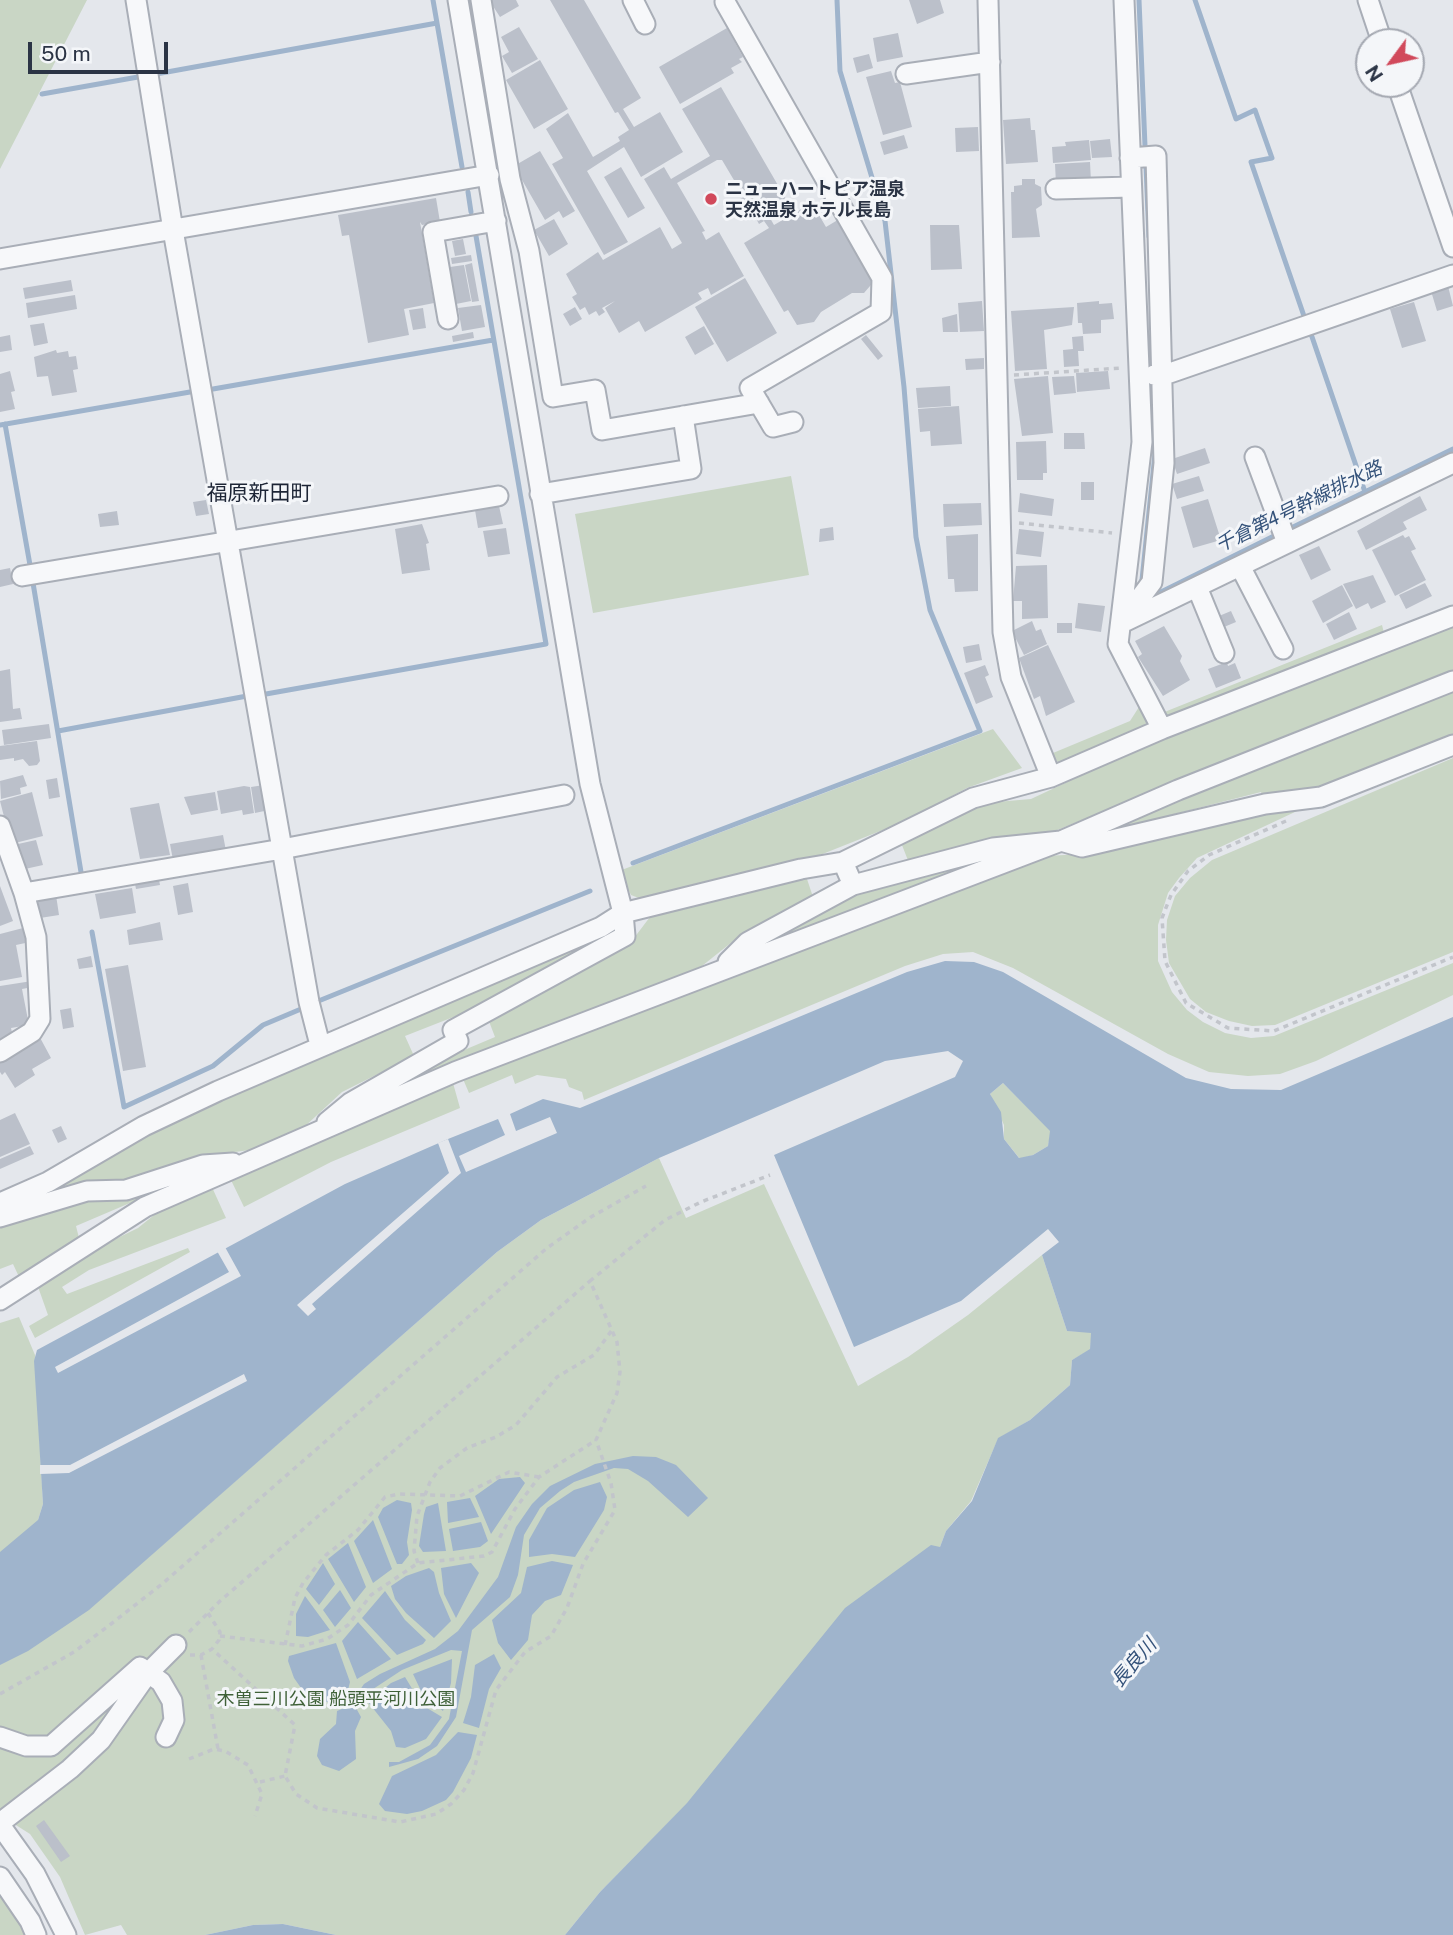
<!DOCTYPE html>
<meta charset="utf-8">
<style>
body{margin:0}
#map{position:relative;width:1453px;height:1935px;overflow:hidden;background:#e4e7ec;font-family:"Public Sans",sans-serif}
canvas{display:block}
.north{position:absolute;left:1355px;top:28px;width:70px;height:70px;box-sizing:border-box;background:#f4f6f9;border:2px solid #a4a8b1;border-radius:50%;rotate:237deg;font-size:19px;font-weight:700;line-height:28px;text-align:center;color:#2b3445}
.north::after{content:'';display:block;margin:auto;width:24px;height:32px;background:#d1495b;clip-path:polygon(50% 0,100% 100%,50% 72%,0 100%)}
.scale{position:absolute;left:28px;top:42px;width:140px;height:32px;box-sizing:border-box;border:4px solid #2b3445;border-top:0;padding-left:9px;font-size:21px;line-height:24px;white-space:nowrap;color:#2b3445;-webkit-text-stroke:5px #f4f6f9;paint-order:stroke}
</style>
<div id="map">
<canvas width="1453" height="1935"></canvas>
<div class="north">N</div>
<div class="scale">50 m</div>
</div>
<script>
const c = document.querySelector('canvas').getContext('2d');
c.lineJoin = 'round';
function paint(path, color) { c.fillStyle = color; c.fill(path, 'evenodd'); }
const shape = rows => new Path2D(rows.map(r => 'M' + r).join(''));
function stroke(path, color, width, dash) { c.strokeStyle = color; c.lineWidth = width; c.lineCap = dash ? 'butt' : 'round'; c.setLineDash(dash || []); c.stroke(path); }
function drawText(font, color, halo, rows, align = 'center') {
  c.font = font + ' "Public Sans","Noto Sans JP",sans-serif'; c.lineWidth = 6; c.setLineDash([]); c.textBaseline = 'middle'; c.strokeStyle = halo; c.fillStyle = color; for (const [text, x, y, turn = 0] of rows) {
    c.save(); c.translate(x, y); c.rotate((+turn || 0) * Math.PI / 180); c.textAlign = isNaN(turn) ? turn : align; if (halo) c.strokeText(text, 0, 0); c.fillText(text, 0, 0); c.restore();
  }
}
const green = shape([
 [0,0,87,0,0,169],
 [791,476,809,575,593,613,575,514],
 [1453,622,1453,672,1401,690,1045,835,909,863,900,840,973,804,1031,799,1161,738],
 [1382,625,1385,637,1171,721,1162,713],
 [1453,691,1453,736,1315,792,1263,798,1261,792,1100,833,1191,794],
 [1139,707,1147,723,1127,735,1059,764,1055,758,1053,753,1130,721],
 [993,729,1022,768,967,788,903,822,800,863,644,900,631,895,619,871],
 [1453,758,1453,952,1275,1025,1252,1026,1229,1021,1206,1012,1190,999,1169,963,1166,940,1167,920,1175,896,1190,878,1212,860],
 [1312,804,1197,858,1179,878,1168,893,1158,925,1158,961,1172,992,1187,1010,1203,1022,1225,1033,1251,1038,1274,1036,1453,963,1453,995,1316,1061,1280,1074,1248,1076,1209,1072,1168,1054,1013,968,973,952,943,954,905,966,584,1100,582,1092,569,1087,566,1079,537,1075,515,1084,512,1075,469,1093,463,1079,1044,856,1085,854,1262,809],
 [995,856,760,944,800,918,862,892],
 [806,876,813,897,742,934,702,966,363,1102,412,1072,495,1037,487,1016,634,938,653,913],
 [618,927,595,946,489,1003,405,1036,414,1056,342,1092,302,1129,250,1150,205,1156,123,1183,28,1199,221,1096],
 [453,1083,460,1108,331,1162,244,1207,230,1178],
 [1003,1083,1051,1131,1048,1146,1033,1155,1020,1159,1004,1139,1004,1125,990,1094],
 [659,1158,686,1218,764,1184,858,1386,908,1357,968,1315,1042,1255,1067,1331,1092,1332,1090,1350,1072,1360,1070,1385,1030,1420,998,1439,971,1501,946,1531,940,1547,600,1892,565,1935,336,1935,283,1924,253,1925,205,1935,127,1935,121,1925,85,1935,60,1877,30,1834,0,1815,0,1323,19,1317,35,1355,43,1504,38,1520,89,1609,497,1252,541,1220],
 [198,1174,76,1226,80,1242,20,1279,13,1264,0,1269,0,1222],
 [211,1185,226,1218,89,1270,62,1287,67,1294,188,1248,190,1252,35,1338,29,1326,48,1315,37,1284,87,1253,138,1228,169,1203],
 [0,1888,28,1935,0,1935]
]);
const water = shape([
 [945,961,974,962,1003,972,1186,1078,1231,1089,1281,1090,1453,1017,1453,1935,565,1935,600,1892,687,1803,845,1608,931,1545,940,1547,946,1531,972,1501,998,1438,1030,1420,1070,1385,1072,1360,1090,1349,1091,1333,1067,1331,1042,1255,1059,1242,1048,1229,961,1301,854,1347,774,1155,955,1077,963,1061,948,1051,885,1061,659,1158,541,1220,497,1252,89,1610,28,1651,0,1665,0,1552,38,1520,43,1504,34,1361,37,1350,345,1184,448,1139,498,1119,505,1135,459,1156,466,1172,557,1133,550,1117,516,1131,510,1114,543,1099,580,1108,907,972],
 [1003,1083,1050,1131,1048,1146,1033,1155,1019,1158,1004,1139,1001,1112,990,1094],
 [633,1456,656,1457,676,1465,708,1498,688,1517,648,1481,628,1469,614,1468,574,1482,560,1491,540,1508,524,1535,518,1575,510,1597,472,1630,456,1717,437,1746,418,1759,389,1767,389,1762,399,1762,430,1745,449,1719,462,1651,451,1650,402,1670,361,1697,356,1708,361,1717,355,1731,356,1759,339,1771,322,1765,317,1756,320,1739,336,1724,337,1711,349,1706,364,1684,380,1674,435,1649,458,1631,498,1577,516,1527,532,1504,550,1486,595,1464],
 [520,1477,525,1483,491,1534,475,1496,499,1479],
 [600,1482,607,1497,604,1510,575,1557,552,1554,529,1557,529,1540,547,1508,574,1490],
 [470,1498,479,1517,448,1523,447,1502],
 [397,1500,411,1503,412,1510,407,1542,409,1555,402,1564,397,1564,378,1517,383,1508],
 [438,1503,446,1551,423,1552,419,1546,424,1514,426,1507],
 [373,1520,392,1569,373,1583,354,1541],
 [481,1522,488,1541,480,1547,453,1551,449,1529],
 [348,1543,366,1587,354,1602,328,1559],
 [552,1561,573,1565,561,1595,545,1601,532,1615,528,1640,511,1660,498,1643,492,1620,521,1593,527,1567],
 [323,1563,335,1584,319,1605,306,1589],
 [471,1563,479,1573,456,1618,444,1594,441,1568],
 [429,1568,434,1572,439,1593,451,1621,434,1638,406,1613,395,1599,391,1586,406,1576],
 [340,1590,351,1608,335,1627,323,1610],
 [385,1591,405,1620,426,1640,423,1644,397,1655,362,1618],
 [305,1596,330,1630,308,1637,296,1636,296,1614],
 [358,1622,391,1659,357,1679,342,1641],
 [336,1643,350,1682,348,1690,328,1702,311,1702,294,1678,288,1661,289,1656],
 [494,1654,501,1668,489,1689,479,1728,463,1723,471,1697,475,1665],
 [452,1659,451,1683,443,1711,422,1693,413,1674],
 [405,1677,422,1705,442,1717,426,1739,405,1748,396,1747,391,1731,368,1702,391,1683],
 [458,1732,477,1735,471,1758,453,1792,446,1800,422,1811,407,1814,385,1811,379,1804,392,1776,436,1755],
 [283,1924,336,1935,205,1935,253,1925]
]);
const pier = shape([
 [448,1139,461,1173,312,1304,316,1309,308,1316,297,1305,449,1173,438,1143],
 [225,1247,241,1276,58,1373,55,1367,229,1272,217,1251],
 [244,1374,247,1381,69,1473,40,1474,40,1465,70,1465]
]);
const stream = shape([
 [433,0,462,167],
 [1139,0,1145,146],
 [1195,0,1236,119,1255,110,1272,158,1251,162,1305,319],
 [156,74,437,23],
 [42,94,138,77],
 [1146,166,1149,237],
 [468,192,471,212],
 [1310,331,1365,492],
 [213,389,493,340],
 [5,424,30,565],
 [0,425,190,392],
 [1287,530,1453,449],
 [1142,580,1155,454],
 [33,583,81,872],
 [1159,593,1278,534],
 [266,694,546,644,476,236],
 [58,731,247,696],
 [633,863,980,731,930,610,916,537,904,387,885,221,840,71,837,0],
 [92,932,124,1107,213,1066,263,1025,301,1009],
 [316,1002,590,891]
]);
const building = shape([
 [489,0,516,0,519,6,500,17],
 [550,0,584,0,641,98,623,109,634,127,660,112,683,152,641,177,624,147,587,171,628,242,604,255,552,164,563,158,546,129,568,113,593,157,620,141,618,137,629,130,618,112,615,113],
 [909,0,940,0,944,13,917,24],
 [519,27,538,59,512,73,502,56,509,52,501,37],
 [727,28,743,57,739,59,742,62,731,68,734,73,680,104,659,67],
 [898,33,903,57,877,62,873,38],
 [869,54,873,68,857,73,853,58],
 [540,60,568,109,534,129,506,80],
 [891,71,895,83,900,82,912,127,883,135,866,77],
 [721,87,790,206,770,218,774,225,812,203,826,227,841,218,876,279,864,293,852,293,821,312,814,322,797,325,788,310,784,312,744,243,769,228,764,221,759,224,753,213,749,215,740,199,744,197,722,160,717,160,677,183,705,231,702,232,706,240,719,232,744,276,711,295,708,288,698,293,702,299,645,332,639,321,619,333,605,308,615,301,602,308,605,312,599,316,596,311,589,315,585,307,580,310,572,297,577,294,566,274,598,252,603,260,660,227,672,249,682,243,644,179,664,167,671,179,710,156,682,109],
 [1030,118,1031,130,1035,130,1038,162,1006,164,1003,120],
 [978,127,979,151,956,152,955,128],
 [904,135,908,148,884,155,880,142],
 [1110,139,1112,157,1092,158,1090,141],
 [1089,140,1091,160,1053,163,1052,147,1066,146,1065,142],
 [540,151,575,211,563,218,559,211,545,220,514,166],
 [1090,162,1091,182,1056,184,1055,164],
 [621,167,645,208,628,218,604,177],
 [1022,179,1035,179,1035,184,1041,187,1042,205,1036,209,1040,237,1012,238,1011,192,1014,192,1014,186,1022,185],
 [436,198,440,222,422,225,420,222,434,303,404,309,409,335,368,343,349,235,342,236,338,215],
 [554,219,568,244,549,256,534,230],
 [930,225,959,225,962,269,931,270],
 [463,239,466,254,455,256,452,241],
 [471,255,472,261,452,264,451,258],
 [472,263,479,301,472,302,465,265],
 [464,265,471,301,456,304,450,267],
 [745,278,777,333,727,362,695,307],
 [71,280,73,291,25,299,23,288],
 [1448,286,1453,306,1437,311,1431,291],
 [75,295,77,309,28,318,26,303],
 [982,301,984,331,960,332,958,303],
 [1099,301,1099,304,1112,303,1114,319,1101,320,1101,333,1083,334,1082,323,1078,323,1077,303],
 [1414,302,1426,341,1402,348,1390,309],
 [481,305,485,327,462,331,458,308],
 [575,307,582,319,570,326,563,314],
 [1074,307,1072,325,1044,330,1047,369,1015,371,1011,311],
 [423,308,426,328,413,330,409,310],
 [957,314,958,332,943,332,942,318],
 [44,323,48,343,34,346,30,325],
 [704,326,714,344,695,355,685,337],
 [473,332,474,338,453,342,452,336],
 [10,335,12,350,0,352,0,337],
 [866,335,883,356,878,360,861,339],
 [1083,336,1084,351,1078,351,1079,366,1064,367,1063,350,1073,349,1072,337],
 [56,350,57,353,68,351,69,357,76,356,78,369,73,370,77,392,52,396,48,376,37,377,34,357],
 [984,358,984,369,966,370,965,359],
 [10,371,15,391,11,392,15,409,0,412,0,374],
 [1108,371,1110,389,1077,392,1076,373],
 [1048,376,1053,433,1022,436,1014,379],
 [1074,376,1076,393,1054,395,1052,377],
 [950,386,951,406,918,408,916,388],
 [959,406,962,444,931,446,930,431,920,432,918,409],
 [1064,433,1084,433,1085,449,1064,449],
 [1046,441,1047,473,1043,473,1043,480,1017,480,1016,442],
 [1205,448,1210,463,1177,474,1172,459],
 [1199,476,1204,491,1177,499,1172,484],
 [1081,482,1094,482,1094,500,1081,500],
 [1020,493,1054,499,1052,516,1018,512],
 [1420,496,1427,510,1403,522,1407,529,1366,550,1357,531],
 [1208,499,1221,540,1193,548,1181,507],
 [206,500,209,514,196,516,193,502],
 [981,503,982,525,944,527,943,504],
 [499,506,503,524,478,528,475,510],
 [117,511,119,525,100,527,98,514],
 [422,524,429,543,426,544,430,570,402,574,395,529],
 [833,527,834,540,819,542,820,529],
 [506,528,510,554,488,557,483,531],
 [1019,529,1044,532,1041,557,1016,554],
 [978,534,978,591,955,592,954,579,948,579,946,536],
 [1403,535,1405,538,1409,536,1416,549,1411,551,1426,580,1395,596,1372,550],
 [1319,546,1331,570,1311,580,1299,555],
 [1047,565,1048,618,1022,619,1022,601,1013,601,1016,566],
 [10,568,13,584,0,587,0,570],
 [1373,575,1386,602,1371,609,1368,603,1356,609,1343,584],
 [1425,583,1432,596,1406,609,1399,595],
 [1342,585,1353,606,1323,623,1312,601],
 [1078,603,1105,606,1101,632,1075,628],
 [1231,611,1236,622,1224,627,1219,616],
 [1349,612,1357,629,1334,640,1326,624],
 [1032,621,1036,631,1041,629,1047,644,1024,655,1012,631],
 [1057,623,1072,623,1072,633,1057,633],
 [1164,626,1182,656,1180,661,1190,680,1163,696,1138,657,1142,654,1135,641],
 [979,644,982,660,966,663,963,647],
 [1048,645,1075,702,1046,716,1040,696,1034,699,1019,658],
 [1227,662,1228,666,1235,663,1241,678,1216,688,1208,669],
 [985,665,989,675,985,677,993,697,976,704,964,673],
 [10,669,13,709,20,708,22,719,0,722,0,671],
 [49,724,51,738,4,745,2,730],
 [37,741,40,761,37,765,29,766,23,759,14,761,14,758,0,760,0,746],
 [23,775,27,786,20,788,21,794,1,799,0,781],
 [57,778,60,797,49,799,46,780],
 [264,785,269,810,255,813,251,787],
 [244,786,250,787,254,813,243,815,242,810,221,814,217,791],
 [32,792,43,836,11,844,0,801],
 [215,792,218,810,191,815,184,797],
 [159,803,170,855,140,859,130,808],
 [223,835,226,851,173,860,170,844],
 [36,840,43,865,25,869,18,844],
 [159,880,160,885,136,889,135,884],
 [188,883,193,912,178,915,173,886],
 [0,886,13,921,0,926],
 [132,888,136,913,100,919,95,894],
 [56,895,59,915,40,918,36,898],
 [160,922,163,940,129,945,127,930],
 [27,927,30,942,16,945,22,977,0,981,0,934],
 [91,956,93,967,79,969,77,959],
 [128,965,146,1067,123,1071,105,969],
 [32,981,33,987,22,989,29,1025,11,1028,13,1037,3,1039,4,1044,0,1044,0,986],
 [71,1008,74,1027,63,1029,60,1010],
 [37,1032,51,1058,32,1069,35,1075,15,1088,5,1072,2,1075,0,1072,0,1054],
 [15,1113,30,1144,0,1157,0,1120],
 [61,1126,67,1139,58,1143,52,1130],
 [30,1146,34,1154,0,1169,0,1159],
 [44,1820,70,1856,61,1862,36,1826]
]);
const path = shape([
 [1014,375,1121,368],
 [1019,523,1112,533],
 [1286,821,1209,855,1188,871,1171,895,1162,918,1165,961,1186,1003,1228,1028,1274,1031,1453,957],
 [418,1563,414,1551,417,1516,430,1482,440,1468,467,1448,496,1437,516,1425,557,1377,594,1355,612,1330],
 [208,1613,220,1632,219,1640,212,1649],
 [189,1632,220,1601,590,1281],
 [220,1636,302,1646,327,1639,348,1625,371,1595,418,1563,484,1556,492,1552,515,1509,539,1477,596,1440],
 [285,1645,295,1598,303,1583,326,1555,358,1530,385,1497,399,1494,460,1496,509,1472,539,1477],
 [190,1655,201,1655,212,1649,295,1725,285,1776,296,1794,317,1808,400,1822,436,1814,451,1804,464,1790,473,1773,496,1690,525,1652,551,1636,567,1608,583,1564,615,1510,611,1483,596,1440,617,1393,620,1372,617,1342,590,1281,665,1220,701,1202,770,1175],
 [201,1655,218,1749],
 [0,1694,74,1652,111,1624,162,1584,547,1248,591,1217,646,1186],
 [189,1759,214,1749,225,1751,248,1765,262,1794,255,1816],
 [260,1782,285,1776]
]);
const minor = shape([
 [136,0,173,230,309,1002,320,1045],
 [458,0,590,784,623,913,801,869,843,862,853,885,748,942,728,962],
 [481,0,510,179,529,251,553,397,595,390,602,430,759,403],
 [633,0,645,24],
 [988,0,1003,632,1011,677,1051,777],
 [1124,0,1142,442,1118,644,1162,729],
 [1368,0,1382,42],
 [725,2,882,278,881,312,750,388,773,427,793,422],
 [906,74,990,62],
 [1397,84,1453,247],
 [1056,189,1131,187],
 [0,259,489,175],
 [448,319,433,232,496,221],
 [1154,375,1164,375,1453,275],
 [1255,457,1287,543],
 [540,494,691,469,683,416],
 [1240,566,1283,649],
 [22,576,498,496],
 [1197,587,1224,653],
 [1126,621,1453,463],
 [1122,622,1152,582,1164,463,1156,156,1130,158],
 [0,826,24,893,36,937,40,1019,32,1032,0,1052],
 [843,862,973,798,1051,777,1162,729,1453,616],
 [853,885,993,848,1061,841,1082,847,1265,804,1321,797,1453,745],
 [24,893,282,849,564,795],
 [0,1203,48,1182,144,1126,218,1091,601,927,623,913,625,936,453,1030,458,1041,350,1103,327,1122],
 [0,1217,87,1191,126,1190,203,1165,233,1163],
 [0,1300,145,1207,455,1072,1061,841,1178,790,1453,681],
 [0,1737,26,1746,51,1746,140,1667,161,1682,172,1701,174,1720,166,1737],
 [0,1823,70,1769,101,1740,148,1673,176,1645],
 [0,1825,35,1874,66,1935],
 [0,1877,30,1921,36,1935]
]);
const markers = [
 [711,199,7,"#d1495b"]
];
const poiNames = [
 ["ニューハートピア温泉",725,189],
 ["天然温泉 ホテル長島",725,210]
];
const parkNames = [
 ["木曽三川公園 船頭平河川公園",336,1699]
];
const waterNames = [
 ["千倉第4号幹線排水路",1299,507,-26],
 ["長良川",1134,1663,-49]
];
const quarterNames = [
 ["福原新田町",259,494]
];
paint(green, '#c9d6c5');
paint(water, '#9fb4cc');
paint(pier, '#e4e7ec');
stroke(stream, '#9fb4cc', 5);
paint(building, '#bbc0ca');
stroke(minor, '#a9aeb7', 23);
stroke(path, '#c2c5cb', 3.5, [5, 5]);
stroke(minor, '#f7f8fa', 19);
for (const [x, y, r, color] of markers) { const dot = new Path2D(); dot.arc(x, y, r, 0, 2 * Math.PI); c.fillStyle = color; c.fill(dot); stroke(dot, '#f4f6f9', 2.5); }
drawText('bold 18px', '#2b3445', '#f4f6f9', poiNames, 'left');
drawText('18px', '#3f6138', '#f4f6f9', parkNames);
drawText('italic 19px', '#34527a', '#f4f6f9', waterNames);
drawText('21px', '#1d2536', '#f4f6f9', quarterNames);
</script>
